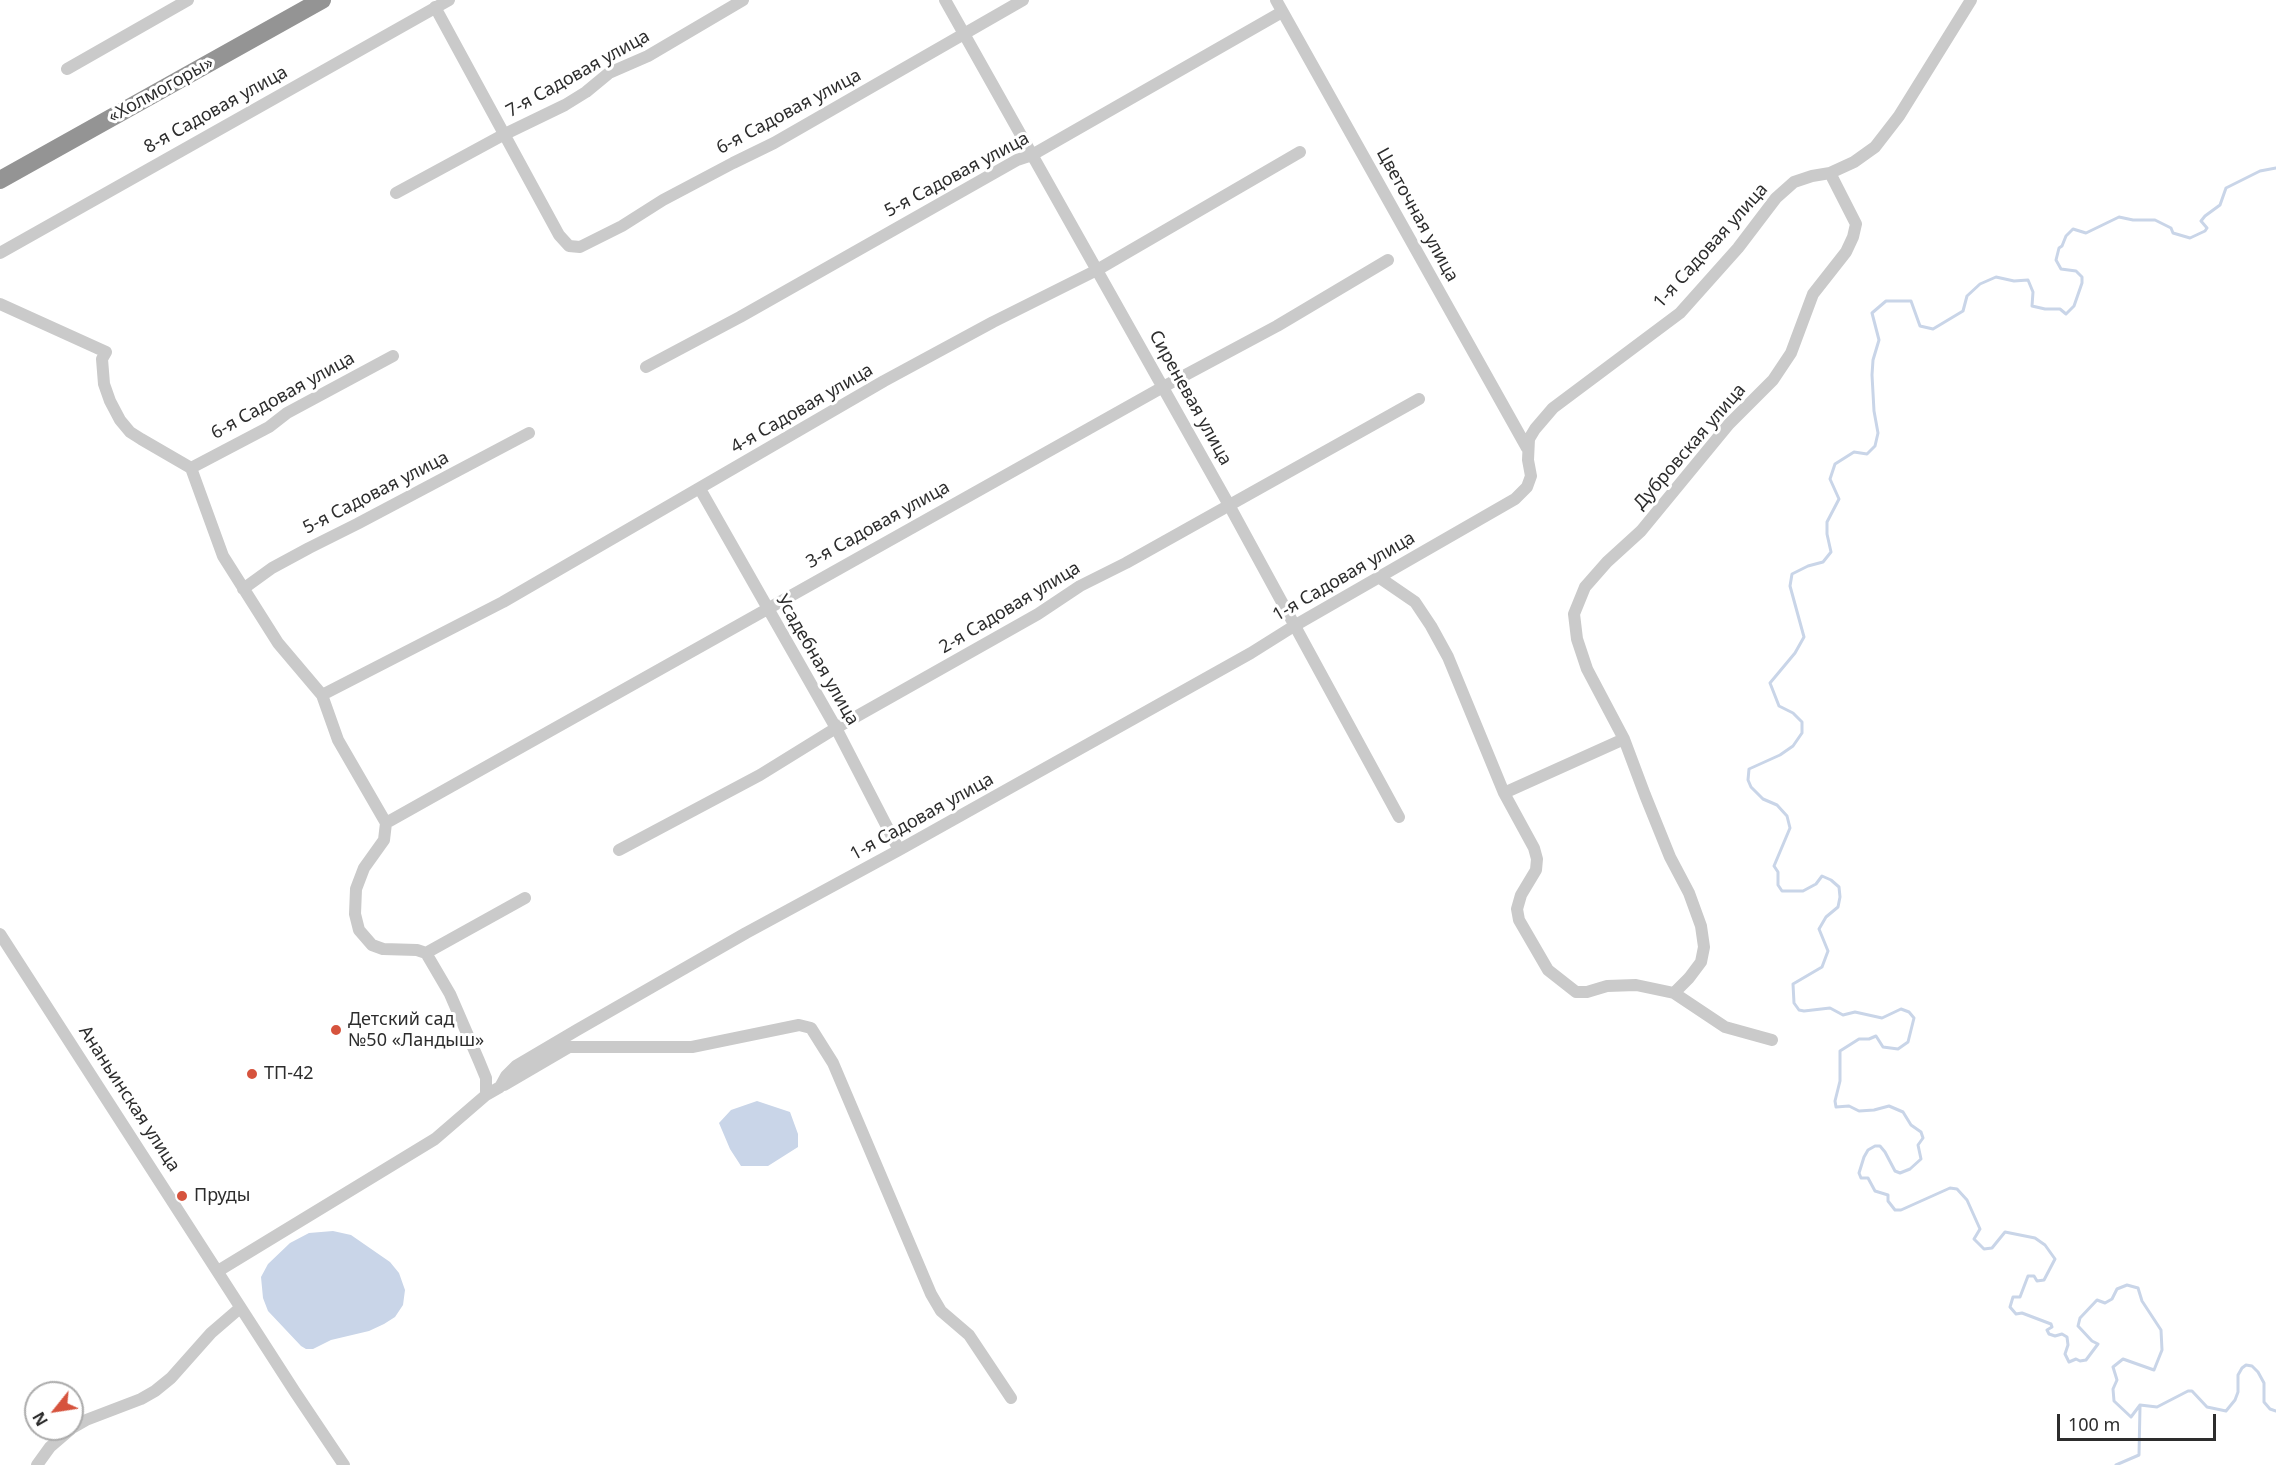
<!DOCTYPE html>
<meta charset="utf-8">
<style>
body{margin:0}
#map{position:relative;width:2276px;height:1465px;overflow:hidden;background:#fff;font-family:"Noto Sans",sans-serif}
canvas{display:block}
.north{position:absolute;left:24px;top:1381px;width:60px;height:60px;box-sizing:border-box;background:#fff;border:2px solid #ababab;border-radius:50%;rotate:240deg;font-size:16px;font-weight:700;line-height:24px;text-align:center;color:#2d2d2d}
.north::after{content:'';display:block;margin:auto;width:21px;height:27px;background:#d6533d;clip-path:polygon(50% 0,100% 100%,50% 72%,0 100%)}
.scale{position:absolute;left:2057px;top:1414px;width:159px;height:27px;box-sizing:border-box;border:3px solid #2d2d2d;border-top:0;padding-left:8px;font-size:18px;line-height:21px;white-space:nowrap;color:#2d2d2d;-webkit-text-stroke:4px #fff;paint-order:stroke}
</style>
<div id="map">
<canvas width="2276" height="1465"></canvas>
<div class="north">N</div>
<div class="scale">100 m</div>
</div>
<script>
const c = document.querySelector('canvas').getContext('2d');
c.lineJoin = 'round';
function paint(path, color) { c.fillStyle = color; c.fill(path, 'evenodd'); }
const shape = rows => new Path2D(rows.map(r => 'M' + r).join(''));
function stroke(path, color, width, dash) { c.strokeStyle = color; c.lineWidth = width; c.lineCap = dash ? 'butt' : 'round'; c.setLineDash(dash || []); c.stroke(path); }
function drawText(font, color, halo, rows, align = 'center') {
  c.font = font + ' "Noto Sans",sans-serif'; c.lineWidth = 6; c.setLineDash([]); c.textBaseline = 'middle'; c.strokeStyle = halo; c.fillStyle = color; for (const [text, x, y, turn = 0] of rows) {
    c.save(); c.translate(x, y); c.rotate((+turn || 0) * Math.PI / 180); c.textAlign = isNaN(turn) ? turn : align; if (halo) c.strokeText(text, 0, 0); c.fillText(text, 0, 0); c.restore();
  }
}
const water = shape([
 [757,1101,790,1112,798,1134,798,1147,768,1166,741,1166,730,1149,719,1123,731,1110],
 [333,1231,351,1235,390,1262,399,1273,405,1290,403,1305,395,1317,384,1324,369,1331,331,1340,313,1349,306,1349,301,1346,268,1311,263,1298,261,1277,268,1264,290,1243,309,1233]
]);
const stream = shape([
 [2140,1405,2131,1417,2114,1401,2113,1389,2117,1380,2113,1367,2123,1359,2154,1370,2162,1350,2161,1330,2142,1301,2138,1288,2127,1285,2117,1289,2112,1299,2105,1303,2097,1300,2080,1318,2078,1326,2092,1341,2098,1344,2086,1360,2080,1361,2076,1359,2069,1362,2065,1354,2068,1345,2067,1337,2062,1334,2055,1336,2049,1334,2047,1330,2052,1327,2051,1324,2022,1313,2016,1314,2010,1307,2013,1297,2020,1297,2028,1276,2034,1276,2037,1281,2044,1280,2055,1259,2045,1245,2035,1238,2005,1232,1992,1248,1984,1249,1974,1239,1980,1229,1967,1200,1957,1189,1950,1188,1901,1210,1895,1210,1888,1201,1888,1195,1875,1191,1868,1178,1861,1178,1859,1173,1864,1157,1868,1150,1875,1146,1880,1146,1885,1152,1895,1171,1900,1173,1910,1169,1921,1159,1918,1145,1923,1138,1921,1132,1911,1125,1903,1112,1889,1106,1874,1110,1859,1111,1849,1106,1836,1107,1835,1101,1840,1081,1840,1051,1859,1039,1869,1039,1876,1036,1883,1047,1898,1049,1908,1042,1914,1018,1909,1012,1901,1009,1882,1018,1855,1012,1843,1015,1830,1008,1804,1011,1799,1010,1794,1003,1793,984,1822,967,1828,951,1819,929,1826,917,1838,907,1840,897,1839,887,1831,880,1822,876,1816,884,1803,891,1782,891,1778,885,1778,872,1774,866,1790,828,1787,816,1777,805,1763,799,1751,787,1748,780,1749,769,1780,755,1793,746,1802,733,1802,722,1793,713,1779,706,1770,683,1795,653,1804,637,1790,586,1792,574,1808,566,1823,562,1831,552,1827,534,1827,522,1839,499,1830,479,1835,464,1854,452,1867,454,1875,446,1878,433,1874,411,1872,375,1873,360,1879,340,1872,313,1886,301,1911,301,1920,326,1933,329,1963,311,1967,296,1980,284,1996,277,2014,281,2028,280,2033,292,2032,306,2045,309,2060,309,2066,314,2074,306,2082,283,2082,277,2076,271,2061,269,2056,260,2059,248,2062,246,2066,236,2073,229,2086,233,2119,217,2133,220,2155,220,2171,228,2173,233,2190,238,2205,231,2207,228,2201,221,2205,216,2220,205,2226,188,2260,171,2276,168],
 [2140,1405,2157,1407,2188,1391,2192,1391,2207,1407,2226,1411,2235,1400,2238,1392,2238,1375,2242,1368,2246,1365,2252,1366,2258,1372,2264,1383,2264,1402,2270,1409,2276,1411],
 [2116,1465,2139,1455,2140,1407]
]);
const minor = shape([
 [945,0,1229,505,1399,817],
 [1276,0,1527,448],
 [435,7,559,235,569,246,580,247,622,226,663,200,733,163,774,143,1023,0],
 [67,69,188,0],
 [396,193,503,135,565,105,586,92,609,73,648,56,743,0],
 [0,253,449,0],
 [0,304,106,352,102,359,104,384,110,401,120,420,130,432,141,439,191,468,223,556,278,643,322,695,338,740,386,823,384,840,364,868,356,889,355,914,359,930,372,945,383,949,417,950,426,953,450,994,479,1061,486,1078,486,1095],
 [646,367,740,317,1017,160,1032,155,1282,12],
 [191,468,269,427,287,413,393,356],
 [700,489,836,728,899,850],
 [1380,578,1415,602,1431,626,1448,657,1504,793,1534,848,1537,859,1536,870,1521,895,1517,909,1519,920,1548,970,1576,992,1587,992,1607,986,1636,985,1674,993,1725,1027,1772,1040],
 [243,589,272,568,309,548,357,524,529,433],
 [322,695,503,602,884,381,993,322,1097,270,1300,152],
 [1624,739,1587,669,1577,639,1574,614,1585,587,1607,562,1641,531,1729,424,1773,380,1791,353,1813,294,1846,252,1853,237,1856,224,1830,173],
 [1504,793,1624,739,1645,795,1670,857,1689,893,1701,926,1704,947,1701,962,1689,978,1674,993],
 [386,823,1163,387,1277,326,1388,260],
 [619,850,760,775,836,728,1038,614,1080,586,1126,563,1419,399],
 [0,934,295,1392,344,1465],
 [426,953,525,898],
 [504,1085,569,1047,692,1047,799,1025,811,1028,833,1063,931,1294,941,1311,969,1335,1011,1398],
 [218,1271,435,1139,486,1095,500,1087,506,1076,516,1066,577,1030,746,933,899,850,1251,653,1294,626,1515,499,1527,487,1531,476,1528,460,1529,439,1535,429,1553,408,1680,313,1738,248,1776,198,1794,182,1812,176,1830,173,1854,162,1875,147,1899,116,1971,0],
 [72,1428,86,1420,141,1399,155,1391,171,1378,211,1333,240,1308],
 [37,1465,50,1447,71,1429]
]);
const highway = shape([
 [0,180,322,0]
]);
const markers = [
 [336,1030,6,"#d6533d"],
 [252,1074,6,"#d6533d"],
 [182,1196,6,"#d6533d"]
];
const streetNames = [
 ["7-я Садовая улица",578,74,-29],
 ["«Холмогоры»",161,90,-29],
 ["8-я Садовая улица",216,110,-29],
 ["6-я Садовая улица",789,112,-28],
 ["5-я Садовая улица",957,175,-28],
 ["Цветочная улица",1417,215,61],
 ["1-я Садовая улица",1711,246,-48],
 ["6-я Садовая улица",283,396,-29],
 ["Сиреневая улица",1190,398,61],
 ["4-я Садовая улица",802,409,-30],
 ["Дубровская улица",1690,447,-49],
 ["5-я Садовая улица",376,493,-27],
 ["3-я Садовая улица",878,525,-29],
 ["1-я Садовая улица",1344,577,-30],
 ["2-я Садовая улица",1010,608,-31],
 ["Усадебная улица",817,660,60],
 ["1-я Садовая улица",922,817,-29],
 ["Ананьинская улица",129,1099,57]
];
const poiNames = [
 ["Детский сад",348,1020],
 ["№50 «Ландыш»",348,1041],
 ["ТП-42",264,1074],
 ["Пруды",194,1196]
];
paint(water, '#c9d5e8');
stroke(stream, '#c9d5e8', 3);
stroke(minor, '#cacaca', 12);
stroke(highway, '#949494', 18);
for (const [x, y, r, color] of markers) { const dot = new Path2D(); dot.arc(x, y, r, 0, 2 * Math.PI); c.fillStyle = color; c.fill(dot); stroke(dot, '#fff', 2); }
drawText('18px', '#2d2d2d', '#fff', streetNames);
drawText('18px', '#2d2d2d', '#fff', poiNames, 'left');
</script>
